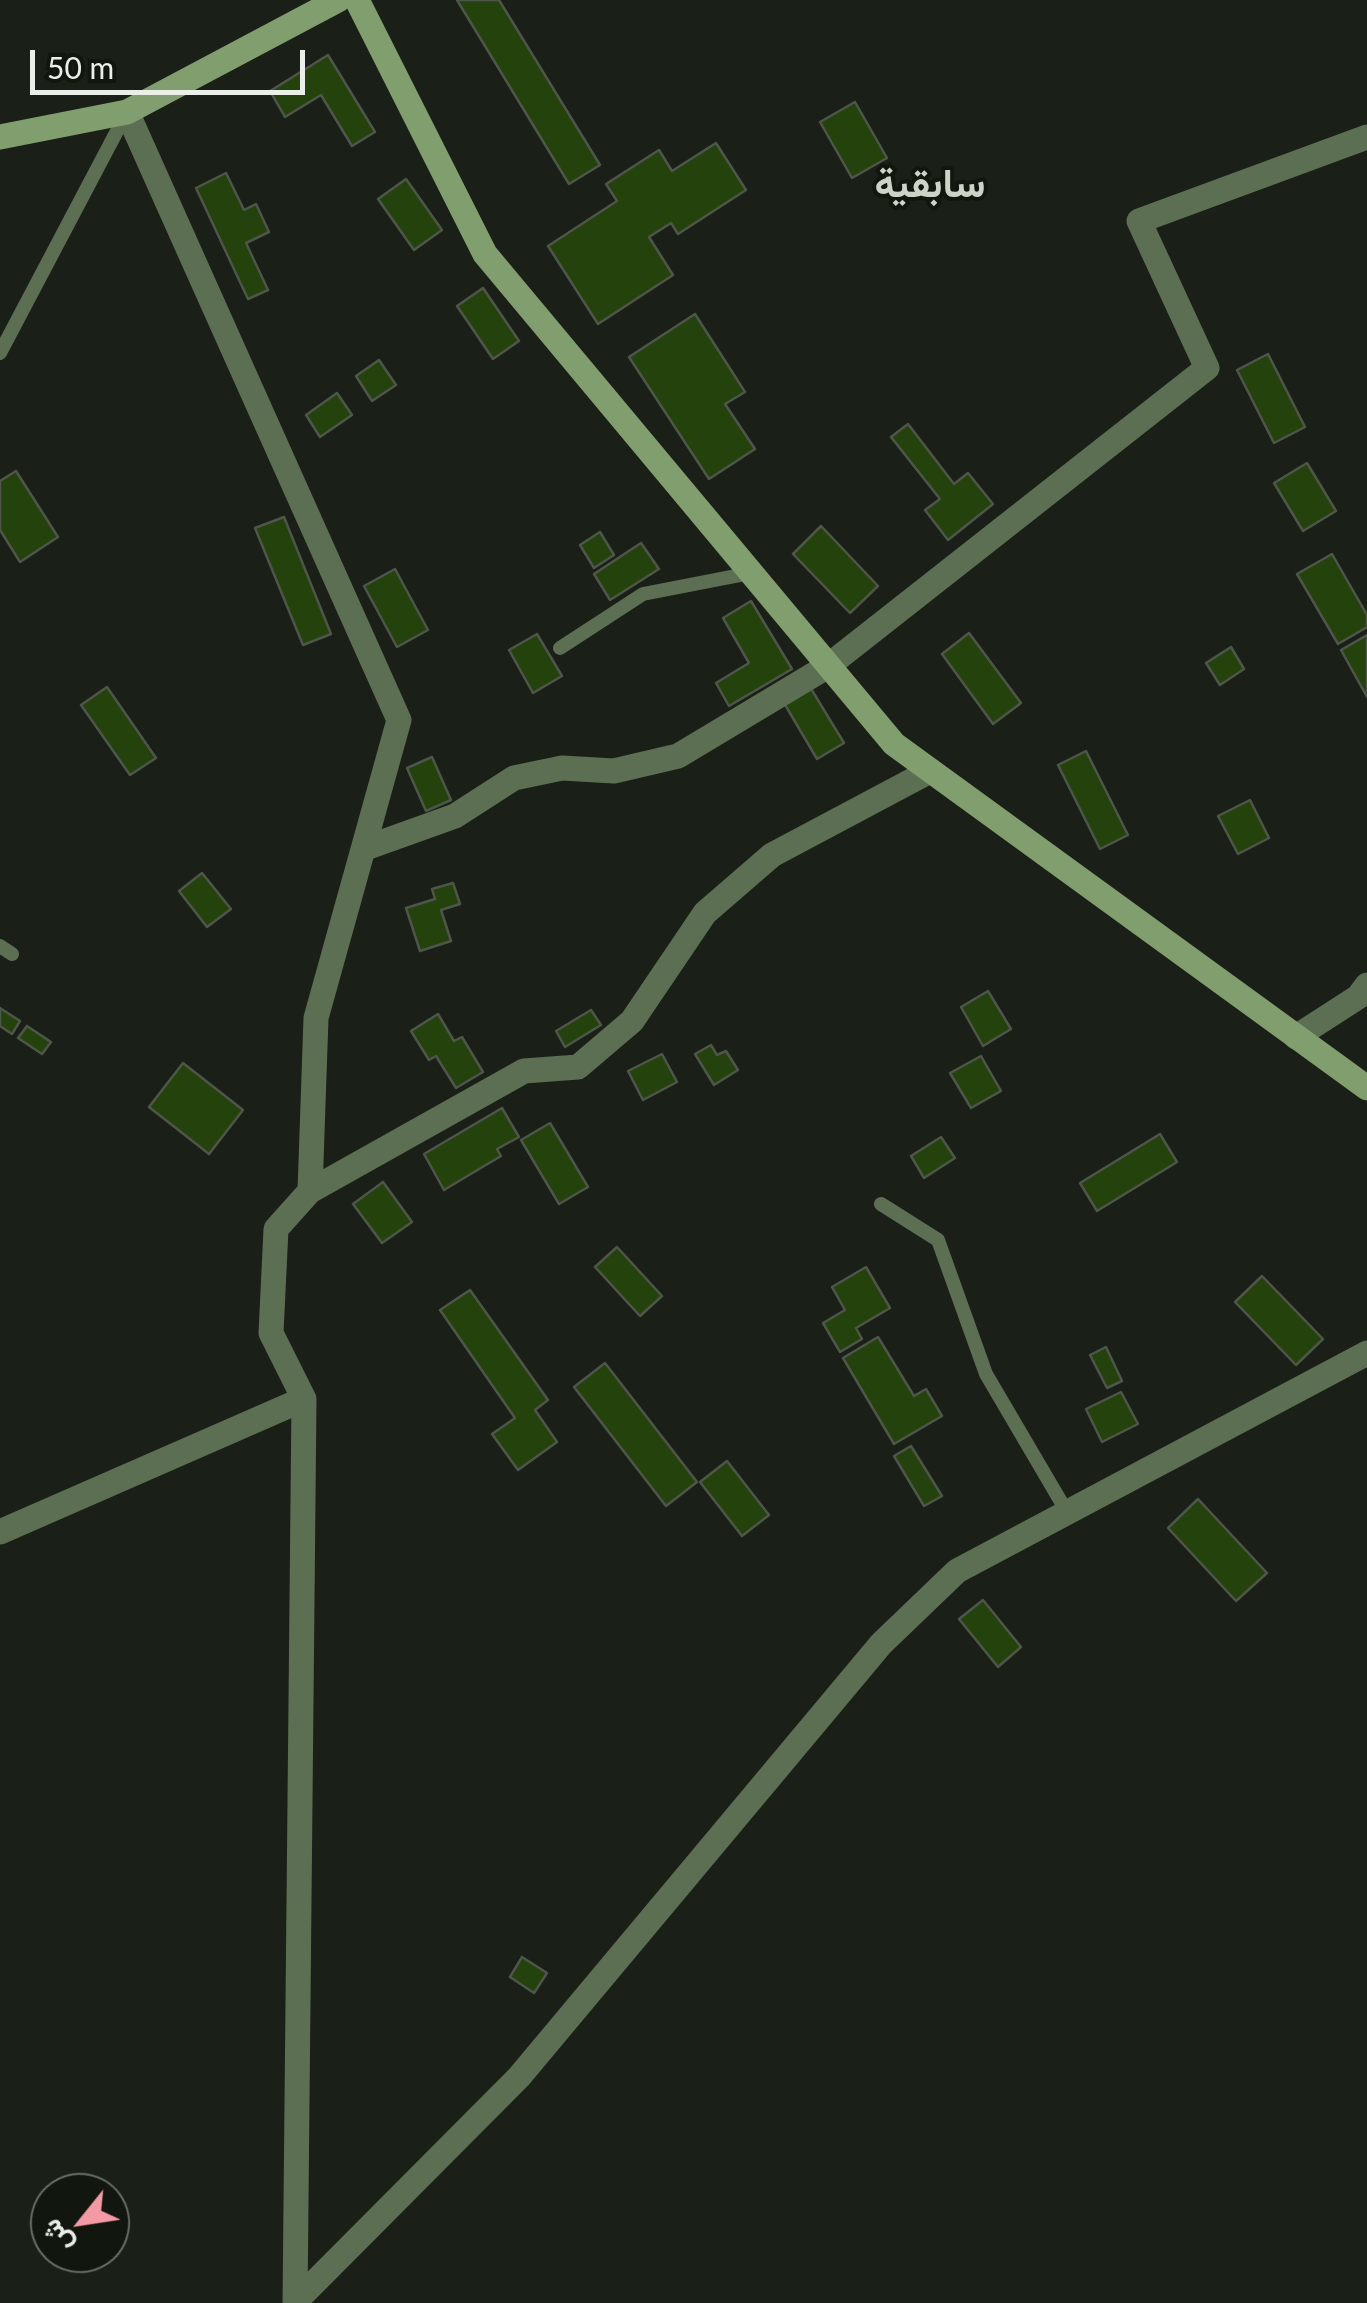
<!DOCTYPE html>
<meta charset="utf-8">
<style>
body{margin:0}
#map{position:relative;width:1367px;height:2303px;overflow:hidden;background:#1a1f17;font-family:Lato,Vazirmatn,sans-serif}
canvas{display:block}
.north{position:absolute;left:30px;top:2173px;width:100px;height:100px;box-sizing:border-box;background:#11160e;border:2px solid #686d66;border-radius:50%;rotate:240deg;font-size:28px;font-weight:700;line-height:40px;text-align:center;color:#ebefe9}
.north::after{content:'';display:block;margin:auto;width:35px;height:45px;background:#f49aa5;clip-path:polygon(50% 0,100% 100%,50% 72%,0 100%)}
.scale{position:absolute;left:30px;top:50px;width:275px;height:45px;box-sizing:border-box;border:5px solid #ebefe9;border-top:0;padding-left:12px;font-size:30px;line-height:35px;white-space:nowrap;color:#ebefe9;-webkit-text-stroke:8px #11160e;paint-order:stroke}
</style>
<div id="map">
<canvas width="1367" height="2303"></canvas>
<div class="north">ش</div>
<div class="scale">50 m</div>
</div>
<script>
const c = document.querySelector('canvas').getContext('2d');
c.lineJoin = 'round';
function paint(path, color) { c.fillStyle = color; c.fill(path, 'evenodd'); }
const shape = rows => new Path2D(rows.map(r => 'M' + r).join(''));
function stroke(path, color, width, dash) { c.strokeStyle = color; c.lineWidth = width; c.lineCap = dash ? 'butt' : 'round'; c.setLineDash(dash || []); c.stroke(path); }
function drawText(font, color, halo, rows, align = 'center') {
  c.font = font + ' Lato,Vazirmatn,sans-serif'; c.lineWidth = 8; c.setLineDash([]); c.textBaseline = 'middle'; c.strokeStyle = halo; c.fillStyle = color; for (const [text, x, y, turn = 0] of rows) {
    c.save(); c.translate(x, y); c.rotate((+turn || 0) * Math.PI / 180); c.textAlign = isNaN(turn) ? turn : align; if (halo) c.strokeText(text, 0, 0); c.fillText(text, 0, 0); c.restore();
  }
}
const building = shape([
 [457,0,499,0,600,165,569,184,457,0],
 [328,55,375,132,352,146,321,95,285,117,270,91,328,55],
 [855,102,887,158,852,178,820,122,855,102],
 [716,143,746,190,678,234,671,223,649,237,673,275,598,324,548,246,617,201,606,184,659,150,672,171,716,143],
 [226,173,244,210,256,204,269,232,246,243,268,290,248,299,196,188,226,173],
 [406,179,442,230,414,250,378,199,406,179],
 [483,288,519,341,493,359,457,306,483,288],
 [695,314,745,392,725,404,755,449,709,479,629,357,695,314],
 [1268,354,1305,427,1274,443,1237,370,1268,354],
 [379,360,396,385,372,401,356,376,379,360],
 [337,393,352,415,320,437,306,415,337,393],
 [908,424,954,484,968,473,993,504,948,540,925,510,940,499,891,437,908,424],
 [1307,463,1336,511,1303,531,1274,483,1307,463],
 [16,471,58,537,20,562,0,530,0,481,16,471],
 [284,517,331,634,303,645,255,528,284,517],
 [821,526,878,586,850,613,793,554,821,526],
 [600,532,614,555,594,568,580,545,600,532],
 [641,543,659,569,610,600,594,574,641,543],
 [1332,554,1367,615,1367,627,1338,644,1297,574,1332,554],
 [395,569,428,630,397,647,364,586,395,569],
 [751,601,792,669,729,706,716,683,749,663,723,618,751,601],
 [969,633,1021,703,993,724,942,654,969,633],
 [537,634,562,676,533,693,509,650,537,634],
 [1367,635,1367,697,1341,650,1367,635],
 [1231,647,1244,669,1220,685,1206,663,1231,647],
 [107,687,156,758,130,775,81,705,107,687],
 [810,687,844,743,817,759,784,703,810,687],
 [1086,751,1128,835,1100,849,1058,765,1086,751],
 [432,757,451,800,426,811,407,768,432,757],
 [1250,800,1269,838,1238,854,1218,816,1250,800],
 [202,873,231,909,207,927,179,891,202,873],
 [453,883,460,904,441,910,451,941,420,951,406,908,435,899,432,889,453,883],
 [988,991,1011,1029,983,1046,961,1007,988,991],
 [0,1008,20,1021,12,1034,0,1026,0,1008],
 [591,1010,601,1025,565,1047,556,1031,591,1010],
 [438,1014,454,1041,462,1037,483,1072,456,1088,436,1056,429,1060,411,1031,438,1014],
 [27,1026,51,1042,42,1054,18,1038,27,1026],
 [711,1045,717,1055,726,1051,738,1070,714,1085,695,1054,711,1045],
 [662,1054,677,1082,643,1100,628,1071,662,1054],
 [981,1056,1001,1091,971,1108,950,1073,981,1056],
 [183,1063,243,1110,209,1154,149,1107,183,1063],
 [502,1108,519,1137,497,1149,501,1156,444,1190,424,1154,502,1108],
 [550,1123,588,1187,559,1204,521,1140,550,1123],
 [1160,1134,1177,1162,1097,1211,1080,1183,1160,1134],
 [941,1137,955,1158,924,1178,911,1156,941,1137],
 [383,1182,412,1222,382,1243,353,1204,383,1182],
 [617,1247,662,1296,640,1316,595,1267,617,1247],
 [866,1267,890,1308,856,1328,862,1339,840,1352,823,1323,845,1310,832,1287,866,1267],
 [1262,1276,1323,1339,1296,1365,1235,1302,1262,1276],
 [470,1290,548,1400,535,1410,557,1442,518,1470,492,1434,515,1418,440,1310,470,1290],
 [878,1337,914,1396,926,1389,942,1416,894,1444,843,1358,878,1337],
 [1106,1347,1122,1381,1107,1388,1090,1355,1106,1347],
 [605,1363,697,1482,666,1506,574,1387,605,1363],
 [1121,1392,1138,1424,1102,1442,1086,1409,1121,1392],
 [911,1446,942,1496,924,1506,894,1456,911,1446],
 [727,1461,769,1515,742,1536,700,1482,727,1461],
 [1198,1499,1267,1573,1236,1601,1168,1528,1198,1499],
 [983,1600,1021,1647,998,1667,959,1619,983,1600],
 [522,1957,547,1973,534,1993,510,1977,522,1957]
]);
const lane = shape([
 [0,353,127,112],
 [560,648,643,594,751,573],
 [0,946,12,954],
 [881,1204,938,1240,986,1374,1067,1512]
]);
const street = shape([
 [127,112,399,720,316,1018,310,1191,276,1229,271,1333,304,1399,295,2303],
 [363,849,455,816,514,778,562,768,614,771,678,756,828,666,1207,368,1139,221,1367,137],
 [1296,1037,1358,997,1367,985],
 [310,1191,524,1071,578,1067,632,1021,705,913,772,855,930,771],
 [0,1532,304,1399],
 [296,2301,519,2077,881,1644,957,1571,1367,1353]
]);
const secondary = shape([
 [357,0,485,254,894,744,1367,1088],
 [0,137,127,112,338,0]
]);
const quarterNames = [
 ["سابقية",930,184]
];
paint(building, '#24420b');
stroke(building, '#4e554a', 2.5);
stroke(lane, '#5d6f52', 14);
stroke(street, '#5d6f52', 25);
stroke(secondary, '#819e6f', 25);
drawText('bold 40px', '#ccd4c8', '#11160e', quarterNames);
</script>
